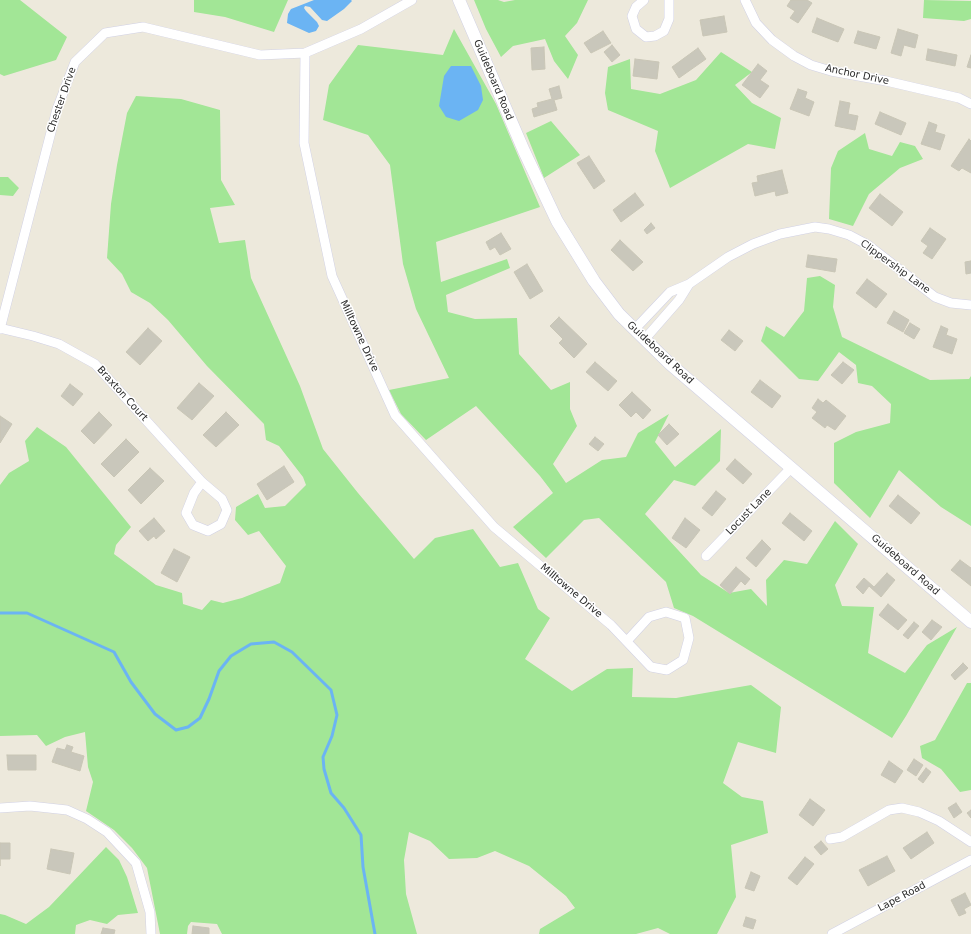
<!DOCTYPE html>
<style>
body{margin:0}
canvas{display:block;background:#ede9dc}
</style>
<canvas width="971" height="934"></canvas>
<script>
const c = document.querySelector('canvas').getContext('2d');
c.lineJoin = 'round';
function paint(path, color) { c.fillStyle = color; c.fill(path, 'evenodd'); }
const shape = rows => new Path2D(rows.map(r => 'M' + r).join(''));
function stroke(path, color, width, dash) { c.strokeStyle = color; c.lineWidth = width; c.lineCap = dash ? 'butt' : 'round'; c.setLineDash(dash || []); c.stroke(path); }
function drawText(font, color, halo, rows, align = 'center') {
  c.font = font + ' "DejaVu Sans",sans-serif'; c.lineWidth = 3; c.setLineDash([]); c.textBaseline = 'middle'; c.strokeStyle = halo; c.fillStyle = color; for (const [text, x, y, turn = 0] of rows) {
    c.save(); c.translate(x, y); c.rotate((+turn || 0) * Math.PI / 180); c.textAlign = isNaN(turn) ? turn : align; if (halo) c.strokeText(text, 0, 0); c.fillText(text, 0, 0); c.restore();
  }
}
const green = shape([
 [0,0,20,0,67,37,56,60,4,76,0,74],
 [194,0,288,0,274,32,225,17,194,12],
 [474,0,498,0,504,2,515,0,588,0,577,23,565,36,578,55,568,79,554,61,545,39,513,46,501,57,486,29],
 [924,0,971,1,971,19,964,21,923,18],
 [454,29,496,104,540,207,436,242,441,282,507,259,510,268,446,295,448,312,475,319,517,318,519,354,551,390,570,382,570,409,577,426,553,464,566,483,602,460,626,457,638,433,669,414,655,442,675,467,721,429,720,461,695,486,674,480,645,514,701,575,729,593,751,589,767,606,766,580,784,560,807,564,835,521,858,544,835,585,842,606,874,607,868,653,905,673,927,645,957,627,906,716,892,738,693,616,674,608,666,582,599,518,584,520,546,558,513,527,553,493,540,476,476,406,426,440,401,414,389,390,449,378,416,309,403,264,390,165,368,135,323,120,329,85,358,45,443,55],
 [721,52,752,72,735,85,752,103,781,118,775,149,748,144,670,188,655,151,658,131,608,110,605,93,608,67,630,59,631,89,660,94,696,80],
 [136,96,181,99,220,110,221,180,235,205,210,208,219,243,245,240,251,278,300,386,323,449,358,493,414,559,435,538,473,529,500,567,518,563,538,609,550,618,525,659,572,691,607,669,633,668,632,697,676,698,751,685,781,707,776,753,738,742,723,783,742,797,763,801,768,833,731,845,736,897,717,934,670,934,658,928,636,934,539,934,540,929,575,908,566,896,529,866,495,851,477,858,449,859,430,841,409,832,404,860,406,894,417,934,222,934,217,924,191,922,188,926,187,934,160,934,147,868,132,848,114,830,86,811,93,782,88,767,85,732,65,737,46,746,37,735,0,736,0,485,9,473,29,461,25,441,37,427,66,447,131,527,116,545,114,554,156,585,182,593,183,604,202,610,211,600,223,603,242,598,280,583,286,566,259,531,248,535,235,520,236,507,258,494,265,508,285,506,306,485,303,477,279,446,266,440,264,424,207,366,168,320,150,303,131,292,122,274,107,258,111,204,117,165,127,113],
 [551,121,580,155,544,178,526,133],
 [865,133,869,149,892,156,900,142,915,146,923,159,900,168,869,194,853,226,829,219,831,168,838,151],
 [0,177,8,177,19,188,13,196,0,195],
 [820,276,835,285,833,307,842,337,930,380,969,379,971,376,971,526,941,507,899,470,870,518,834,483,834,443,856,432,890,423,891,404,872,386,858,383,856,365,839,352,818,381,799,379,761,341,766,326,784,337,804,311,807,278],
 [967,683,971,683,971,790,960,792,941,769,922,758,920,746,935,740],
 [106,847,119,860,127,877,138,913,118,915,107,924,90,920,76,925,75,934,0,934,0,914,5,915,26,924,49,907]
]);
const water = shape([
 [314,0,351,0,352,1,344,9,327,21,322,20,310,7,305,6,304,8,306,11,317,22,319,26,316,31,309,33,287,23,288,14,291,9],
 [451,66,471,66,481,86,483,100,478,110,459,121,446,117,439,106,444,76]
]);
const stream = shape([
 [0,613,27,613,114,652,131,682,155,714,176,730,188,727,200,718,209,699,219,671,231,656,251,644,274,642,292,652,331,690,337,715,332,736,323,757,324,769,331,793,344,808,361,835,363,867,375,934]
]);
const building = shape([
 [791,0,807,0,812,3,798,23,790,18,795,11,787,6,791,0],
 [724,16,727,32,703,36,700,20,724,16],
 [817,18,844,29,838,42,812,32,817,18],
 [898,29,918,35,915,48,904,45,901,56,891,53,898,29],
 [603,31,611,43,591,53,584,43,603,31],
 [858,31,880,37,876,49,854,43,858,31],
 [612,45,620,55,612,62,604,52,612,45],
 [544,47,545,69,532,70,531,48,544,47],
 [698,48,706,59,679,78,672,67,698,48],
 [928,49,957,55,955,66,926,60,928,49],
 [971,55,971,68,967,67,971,55],
 [635,59,659,62,657,79,633,76,635,59],
 [758,64,767,71,760,80,769,86,760,98,742,85,758,64],
 [559,86,562,98,554,100,557,110,534,117,532,109,538,107,537,103,552,99,549,89,559,86],
 [798,89,807,92,805,98,814,102,809,116,790,109,798,89],
 [840,101,850,103,848,114,858,116,855,130,835,126,840,101],
 [880,112,906,123,901,135,875,124,880,112],
 [929,122,937,125,935,132,945,135,940,150,921,144,929,122],
 [969,139,971,141,971,173,962,168,959,171,951,166,969,139],
 [589,156,605,181,594,189,577,163,589,156],
 [782,170,788,193,776,196,775,191,755,196,752,183,758,182,757,176,782,170],
 [635,193,644,205,621,222,613,210,635,193],
 [880,194,903,212,892,226,869,208,880,194],
 [651,223,655,228,647,234,644,230,651,223],
 [930,228,946,239,932,259,923,253,928,246,921,241,930,228],
 [501,233,511,249,500,255,495,247,490,250,486,242,501,233],
 [620,240,643,262,633,271,611,250,620,240],
 [808,255,837,259,835,272,806,267,808,255],
 [971,261,971,273,966,274,965,262,971,261],
 [527,264,543,291,530,299,514,272,527,264],
 [867,279,887,294,876,308,856,293,867,279],
 [894,311,909,320,903,332,887,323,894,311],
 [559,317,587,344,574,358,559,343,563,339,550,326,559,317],
 [910,323,920,329,914,339,904,333,910,323],
 [941,326,948,329,946,335,957,339,952,354,933,347,941,326],
 [148,328,162,341,140,365,126,352,148,328],
 [729,330,743,341,735,351,721,340,729,330],
 [595,362,617,381,608,391,586,372,595,362],
 [843,362,854,370,842,384,831,375,843,362],
 [760,380,781,396,772,408,751,392,760,380],
 [199,383,214,396,192,420,177,408,199,383],
 [70,384,83,394,73,406,61,396,70,384],
 [632,392,651,410,643,419,636,412,631,417,619,405,632,392],
 [818,399,823,403,826,400,846,416,835,430,827,425,825,428,812,418,817,412,812,408,818,399],
 [99,412,112,425,94,444,81,431,99,412],
 [226,412,239,425,216,447,203,435,226,412],
 [0,416,12,424,0,443,0,416],
 [669,424,679,434,667,445,658,435,669,424],
 [595,437,604,444,598,451,589,444,595,437],
 [126,439,139,452,114,477,101,464,126,439],
 [735,459,752,474,743,484,726,469,735,459],
 [284,466,294,482,267,500,257,484,284,466],
 [150,468,164,481,141,504,128,490,150,468],
 [716,491,726,499,712,516,702,508,716,491],
 [898,495,920,513,911,524,889,506,898,495],
 [790,513,812,531,804,541,782,523,790,513],
 [154,518,165,531,156,539,154,536,148,541,139,531,154,518],
 [685,518,700,530,686,548,672,538,685,518],
 [762,540,771,549,756,567,746,558,762,540],
 [174,549,190,557,177,582,161,573,174,549],
 [960,560,971,568,971,586,951,570,960,560],
 [736,567,750,579,745,585,741,581,730,594,720,585,736,567],
 [887,573,895,580,881,597,869,586,863,594,856,587,864,578,874,587,887,573],
 [888,604,907,620,898,630,879,615,888,604],
 [932,620,942,627,931,640,922,632,932,620],
 [914,622,919,626,908,639,903,635,914,622],
 [963,663,968,668,955,680,951,675,963,663],
 [67,745,73,747,71,752,84,756,80,771,52,762,57,748,65,750,67,745],
 [7,755,36,755,36,770,8,770,7,755],
 [914,759,923,765,916,776,907,770,914,759],
 [889,761,903,771,895,783,881,775,889,761],
 [926,768,931,772,923,783,918,779,926,768],
 [810,799,825,810,813,826,799,815,810,799],
 [956,803,962,812,954,818,948,808,956,803],
 [971,810,971,818,967,813,971,810],
 [927,832,934,843,911,859,903,848,927,832],
 [821,841,828,849,821,855,814,847,821,841],
 [0,843,10,843,10,859,0,859,0,866,0,843],
 [51,849,74,853,70,874,47,869,51,849],
 [887,856,895,871,868,886,859,870,887,856],
 [805,857,814,864,797,885,788,878,805,857],
 [751,872,760,876,754,891,745,888,751,872],
 [965,893,971,905,964,909,966,913,959,916,951,900,965,893],
 [746,917,756,920,753,929,743,926,746,917],
 [193,926,209,928,209,934,192,934,193,926],
 [103,928,115,930,114,934,101,934,103,928]
]);
const minor = shape([
 [412,0,361,29,305,53,304,143,332,276,395,415,494,527,611,625,651,667,667,670,683,660,689,638,685,618,666,612,649,617,627,641],
 [644,0,636,7,632,16,636,29,646,37,655,36,664,31,669,19,669,0],
 [745,0,756,23,772,40,794,56,811,65,831,71,886,81,959,98,971,104],
 [0,328,33,336,59,344,95,364,202,482,222,499,227,510,221,524,208,531,193,525,186,513,194,493,202,482],
 [0,329,57,109,75,62,105,33,143,27,260,55,305,53],
 [634,330,670,292,689,284,728,257,753,244,780,234,815,227,829,229,849,235,868,245,935,297,951,303,971,305],
 [644,340,679,300,689,284],
 [706,556,792,467],
 [0,808,30,806,67,810,87,819,107,832,136,863,150,912,151,934],
 [830,839,842,837,889,810,902,808,919,812,939,821,971,842],
 [832,934,971,860]
]);
const tertiary = shape([
 [459,0,524,151,557,221,594,281,619,314,670,364,971,622]
]);
const streetNames = [
 ["Anchor Drive",857,75,12],
 ["Guideboard Road",493,80,67],
 ["Chester Drive",62,100,-71],
 ["Clippership Lane",895,267,36],
 ["Milltowne Drive",359,336,65],
 ["Guideboard Road",660,353,43],
 ["Braxton Court",122,394,48],
 ["Locust Lane",749,512,-46],
 ["Guideboard Road",905,565,41],
 ["Milltowne Drive",571,591,40],
 ["Lape Road",902,897,-28]
];
paint(green, '#a2e696');
paint(water, '#6bb4f3');
stroke(stream, '#6bb4f3', 3);
paint(building, '#c9c7bb');
stroke(building, '#c9c6b6', 1);
stroke(minor, '#d1d1e4', 10);
stroke(tertiary, '#d1d1e4', 13);
stroke(minor, '#fff', 9);
stroke(tertiary, '#fff', 12);
drawText('10px', '#2b2b2b', '#fff', streetNames);
</script>
